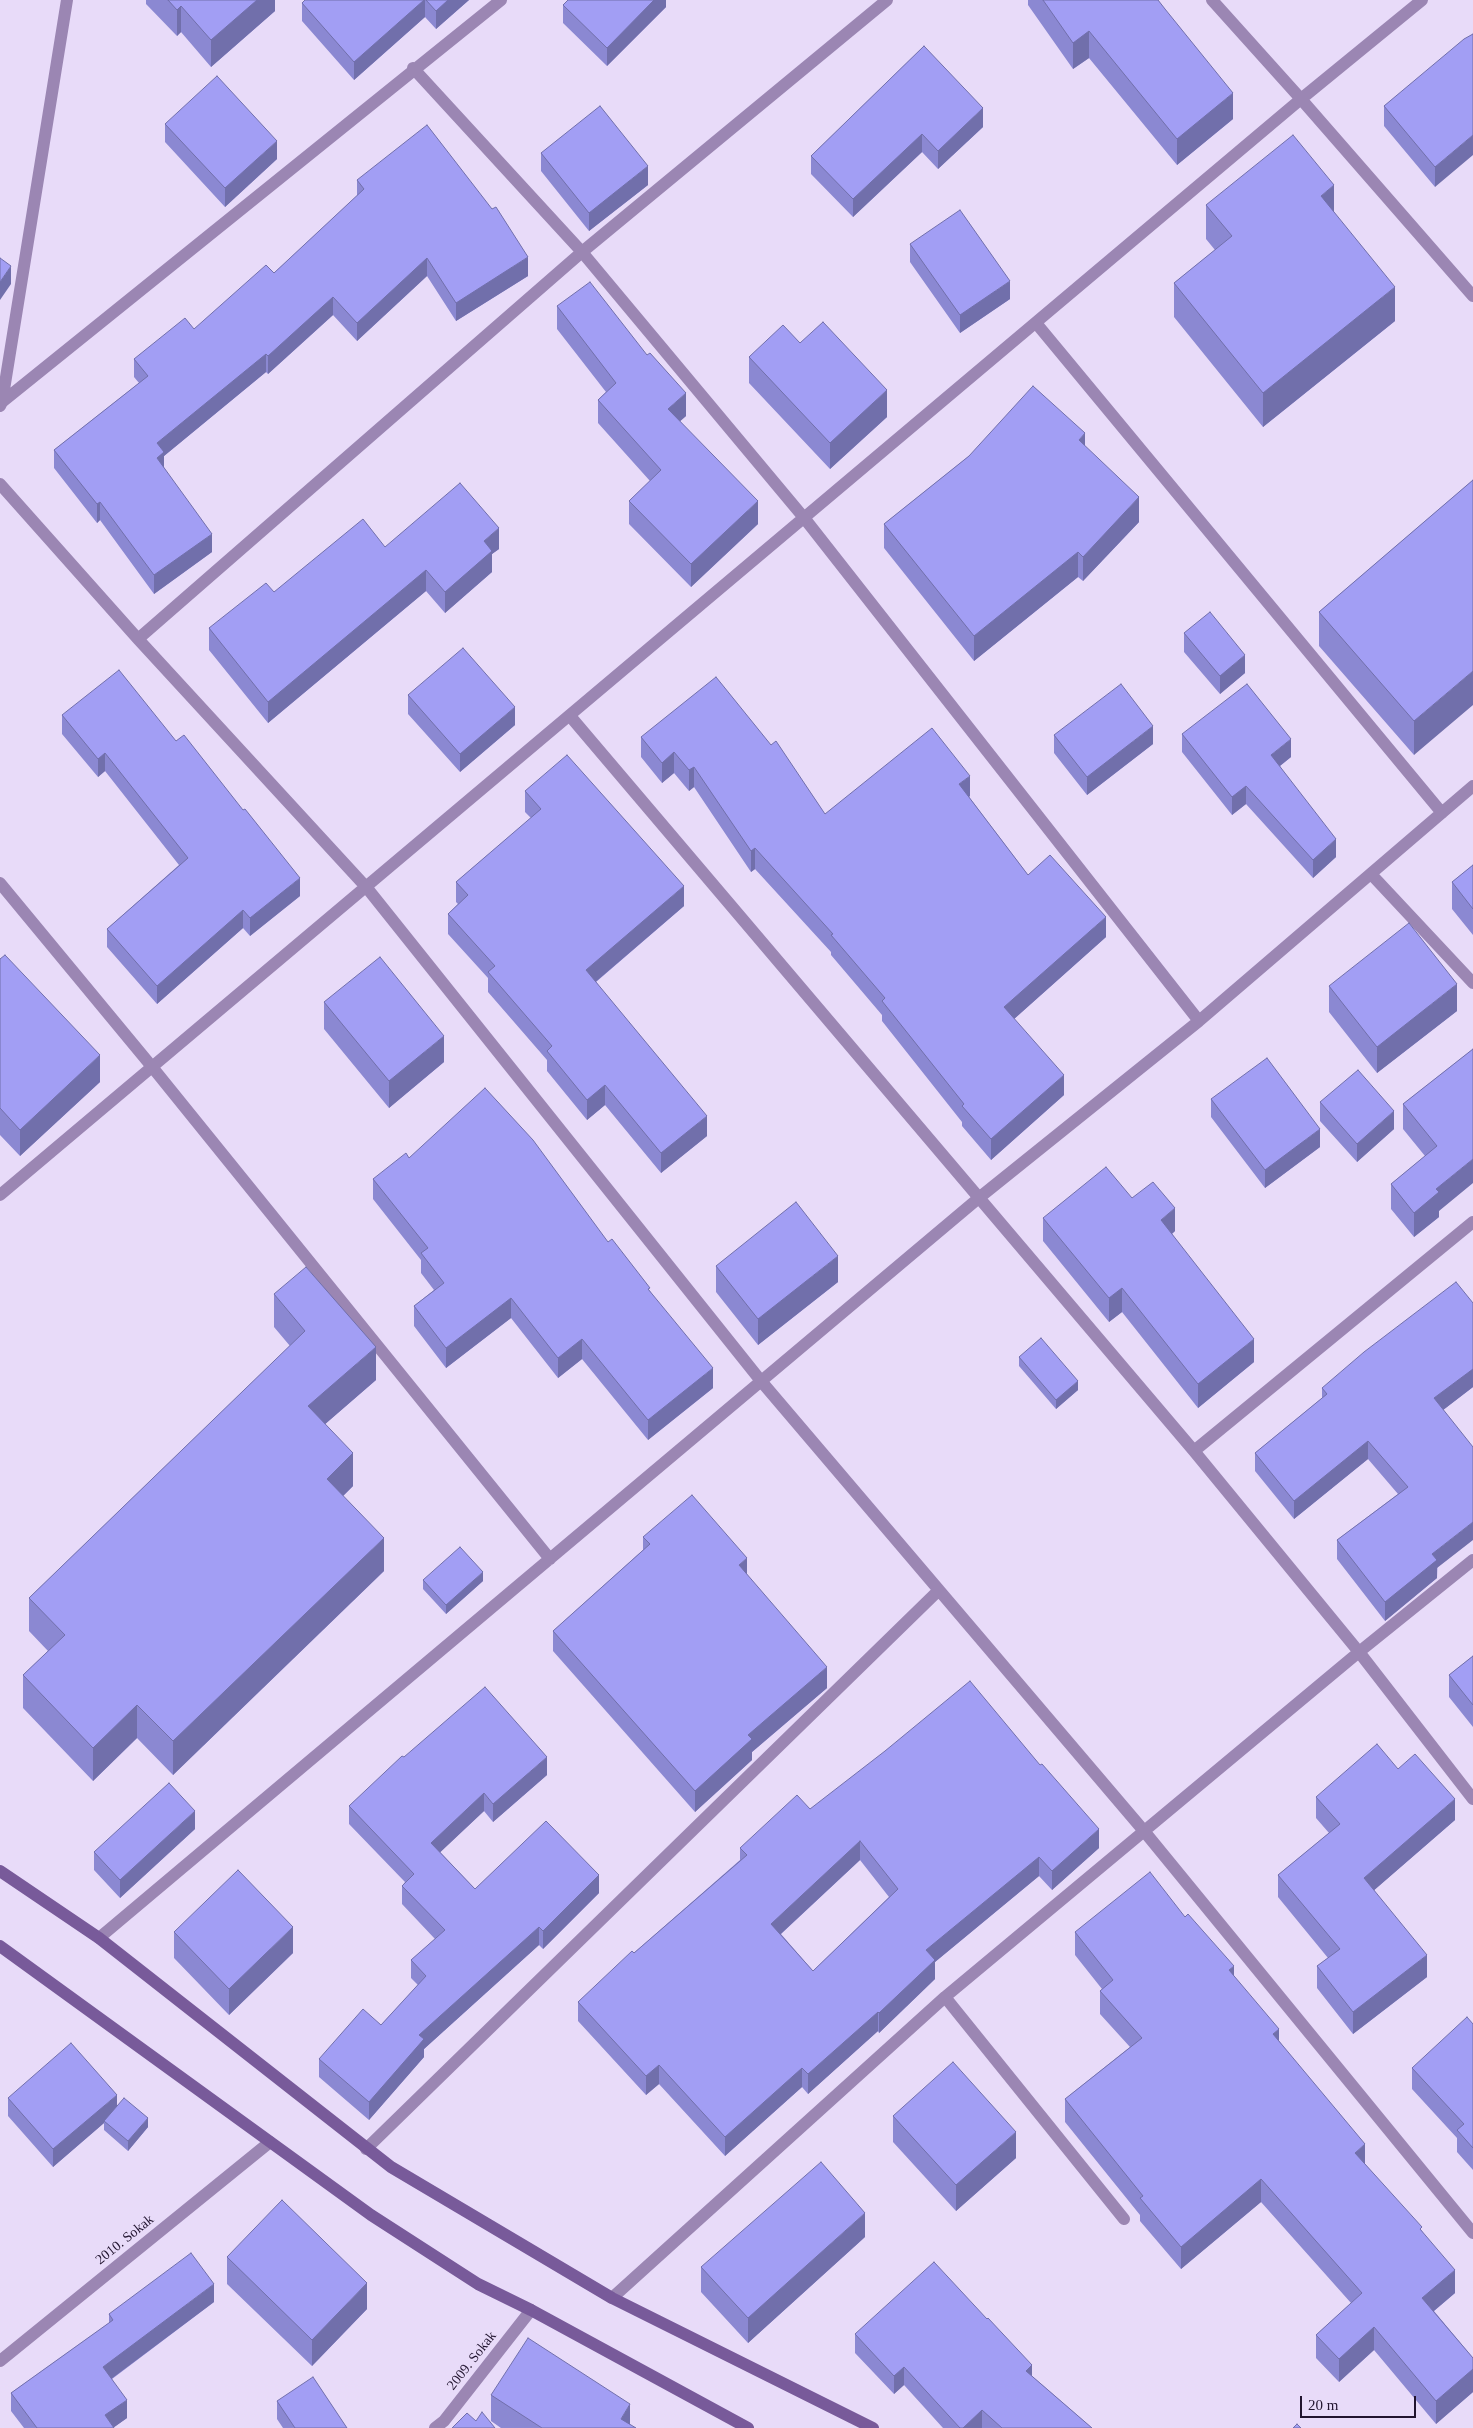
<!DOCTYPE html>
<style>
body{margin:0}
#map{position:relative;width:1473px;height:2428px;overflow:hidden;background:#e8dbf9;font-family:"Times New Roman",serif}
canvas{display:block}
.scale{position:absolute;left:1300px;top:2396px;width:116px;height:22px;box-sizing:border-box;border:2px solid #21142f;border-top:0;padding-left:6px;font-size:15px;line-height:18px;white-space:nowrap;color:#21142f;-webkit-text-stroke:4px #e8dbf9;paint-order:stroke}
</style>
<div id="map">
<canvas width="1473" height="2428"></canvas>
<div class="scale">20 m</div>
</div>
<script>
const c = document.querySelector('canvas').getContext('2d');
c.lineJoin = 'round';
const shape = rows => new Path2D(rows.map(r => 'M' + r).join(''));
function stroke(path, color, width, dash) { c.strokeStyle = color; c.lineWidth = width; c.lineCap = dash ? 'butt' : 'round'; c.setLineDash(dash || []); c.stroke(path); }
function paint(path, color) { c.fillStyle = color; c.fill(path, 'evenodd'); }
function drawText(font, color, halo, rows, align = 'center') {
  c.font = font + ' "Times New Roman",serif'; c.lineWidth = 4; c.setLineDash([]); c.textBaseline = 'middle'; c.strokeStyle = halo; c.fillStyle = color; for (const [text, x, y, turn = 0] of rows) {
    c.save(); c.translate(x, y); c.rotate((+turn || 0) * Math.PI / 180); c.textAlign = isNaN(turn) ? turn : align; if (halo) c.strokeText(text, 0, 0); c.fillText(text, 0, 0); c.restore();
  }
}
const street = shape([
 [1212,0,1301,99,1422,0],
 [413,68,582,252,805,519,1199,1021],
 [1036,323,1442,813],
 [2,402,67,0],
 [0,406,2,402,501,0],
 [0,484,138,639,367,888,761,1381,1144,1831,1473,2233],
 [138,639,582,252,887,0],
 [570,716,1194,1451,1359,1652,1473,1799],
 [1371,874,1473,983],
 [0,883,153,1068,550,1559],
 [0,1195,1301,99,1473,296],
 [1194,1451,1473,1222],
 [99,1938,980,1197,1199,1021,1473,786],
 [945,1997,1124,2219],
 [366,2149,939,1590],
 [612,2298,945,1997,1359,1652,1473,1560],
 [0,2361,270,2142],
 [435,2428,444,2421,531,2310]
]);
const secondary = shape([
 [0,1871,99,1938,391,2167,612,2298,873,2428],
 [0,1946,371,2215,478,2284,531,2310,748,2428]
]);
const wall = shape([
 [146,0,275,0,275,11,211,67,181,32,177,36,146,4],
 [305,0,469,0,436,29,425,17,354,80,302,21,302,3],
 [666,0,666,7,607,66,563,23,563,5],
 [1028,0,1158,0,1233,119,1177,165,1089,58,1073,69,1028,5],
 [1473,34,1435,187,1384,126,1384,106],
 [924,46,983,127,938,169,922,152,853,217,811,174,811,156],
 [165,124,277,159,225,207,165,142],
 [541,153,648,185,589,231,541,171],
 [357,180,528,276,456,321,427,276,357,341,333,315,268,374,266,372,164,456,164,468,212,552,154,594,100,520,97,523,54,468,54,450,139,383,134,377,134,359,194,329,274,273,357,196],
 [1206,205,1334,212,1395,321,1263,427,1174,317,1174,283,1215,250,1206,239],
 [910,244,1010,299,960,333,910,262],
 [557,306,686,416,680,421,758,524,691,587,629,524,629,501,650,481,598,423,598,400,606,392,557,329],
 [800,343,887,417,830,469,749,383,749,357],
 [1085,446,1139,522,1083,581,1078,577,974,661,884,548,884,524,969,456],
 [1473,480,1414,755,1319,646,1319,612],
 [385,547,499,549,492,554,492,572,445,613,426,591,268,723,209,650,209,628,274,592],
 [1184,633,1245,673,1220,694,1184,652],
 [408,695,515,725,460,772,408,714],
 [62,715,300,896,250,936,243,928,157,1004,107,947,107,929,179,865,105,771,98,777,62,734],
 [1182,734,1291,757,1280,766,1336,857,1313,878,1246,804,1232,815,1182,752],
 [1054,735,1153,744,1087,795,1054,753],
 [641,737,825,814,970,796,969,797,1028,875,1106,937,1014,1019,1064,1095,991,1160,962,1126,962,1122,882,1021,882,1015,831,955,831,952,755,869,751,872,694,787,689,791,674,773,662,783,641,757],
 [525,791,684,906,596,982,707,1136,661,1173,605,1105,587,1120,547,1071,547,1060,488,992,488,978,448,934,448,914,458,904,456,902,456,882,531,818,525,812],
 [1473,865,1473,935,1452,909,1452,882],
 [0,959,100,1082,20,1156,0,1135],
 [1329,986,1457,1011,1377,1073,1329,1012],
 [324,1002,444,1062,389,1108,324,1029],
 [1473,1049,1439,1211,1439,1217,1414,1237,1391,1209,1391,1184,1425,1156,1403,1129,1403,1104],
 [1211,1099,1320,1147,1265,1188,1211,1117],
 [1320,1102,1394,1129,1357,1162,1320,1121],
 [409,1158,608,1242,650,1291,713,1388,648,1440,582,1359,558,1378,511,1318,446,1368,414,1326,414,1306,434,1290,421,1273,421,1260,373,1199,373,1179],
 [1132,1198,1175,1231,1172,1234,1254,1362,1198,1408,1122,1312,1109,1322,1043,1241,1043,1218],
 [716,1266,838,1282,758,1345,716,1292],
 [274,1294,376,1380,325,1424,353,1486,343,1496,384,1571,173,1775,137,1738,93,1781,23,1708,23,1675,48,1651,29,1631,29,1598,290,1346,274,1327],
 [1473,1303,1473,1387,1443,1410,1437,1578,1385,1621,1337,1559,1337,1540,1398,1494,1368,1459,1294,1519,1255,1471,1255,1453,1322,1398,1322,1388],
 [1019,1357,1078,1390,1056,1409,1019,1366],
 [643,1537,747,1575,827,1688,752,1752,752,1760,695,1812,553,1651,553,1631,643,1550],
 [423,1580,483,1581,446,1614,423,1589],
 [1473,1656,1473,1727,1449,1697,1449,1675],
 [404,1757,547,1775,493,1822,484,1811,440,1852,475,1889,599,1893,543,1949,539,1945,424,2049,424,2057,369,2120,319,2077,319,2059,381,2025,418,1985,411,1978,411,1960,435,1939,402,1904,402,1886,405,1882,349,1824,349,1806],
 [1398,1769,1455,1820,1374,1890,1427,1977,1353,2034,1317,1988,1317,1966,1328,1958,1278,1897,1278,1875,1329,1833,1316,1818,1316,1797],
 [810,1809,1099,1848,1052,1890,1039,1876,935,1962,935,1979,879,2033,878,2031,808,2094,802,2087,725,2156,659,2084,646,2095,578,2021,578,2002,740,1860,740,1848],
 [860,1860,889,1897,813,1971,781,1934],
 [195,1829,120,1898,94,1870,94,1852],
 [1185,1917,1234,1976,1365,2164,1422,2231,1455,2293,1434,2311,1473,2358,1473,2392,1436,2424,1374,2350,1339,2382,1316,2358,1316,2335,1351,2303,1261,2202,1181,2269,1140,2221,1140,2215,1065,2122,1065,2099,1130,2047,1100,2014,1100,1991,1102,1989,1075,1955,1075,1932],
 [174,1932,293,1953,229,2015,174,1958],
 [1473,2024,1473,2170,1457,2152,1457,2138,1412,2089,1412,2068],
 [8,2098,117,2107,148,2127,128,2151,104,2130,104,2123,53,2167,8,2116],
 [893,2116,1016,2158,956,2211,893,2142],
 [865,2237,748,2343,701,2292,701,2267],
 [227,2257,367,2309,312,2366,227,2284],
 [214,2302,112,2379,127,2418,114,2427,114,2428,24,2428,11,2411,11,2393,109,2323,109,2314],
 [855,2334,1032,2376,1092,2428,943,2428,904,2385,894,2394,855,2353],
 [491,2395,636,2428,501,2428,491,2421],
 [277,2401,347,2428,283,2428,277,2419]
]);
const shadedWall = shape([
 [257,0,275,0,275,11,211,67,211,40],
 [424,0,425,0,425,17,354,80,354,62],
 [448,0,469,0,436,29,436,11],
 [654,0,666,0,666,7,607,66,607,48],
 [181,6,181,32,177,36,177,10],
 [1089,31,1089,58,1073,69,1073,43],
 [1233,93,1233,119,1177,165,1177,139],
 [983,108,983,127,938,169,938,151],
 [922,134,922,152,853,217,853,199],
 [1473,135,1473,155,1435,187,1435,167],
 [277,141,277,159,225,207,225,188],
 [648,166,648,185,589,231,589,213],
 [1334,185,1334,219,1321,196],
 [528,257,528,276,456,321,456,303],
 [427,258,427,276,357,341,357,323],
 [11,266,11,284,0,300,0,282],
 [1010,281,1010,299,960,333,960,315],
 [1395,287,1395,321,1263,427,1263,393],
 [333,297,333,315,268,374,268,356],
 [266,354,266,372,164,456,164,470,157,476,157,443],
 [887,390,887,417,830,469,830,443],
 [686,393,686,416,668,432,668,409],
 [1085,433,1085,458,1079,440],
 [1139,497,1139,522,1083,581,1083,557],
 [758,501,758,524,691,587,691,564],
 [100,502,100,520,97,523,97,504],
 [499,528,499,549,492,554,492,572,445,613,445,592,484,541],
 [212,534,212,552,154,594,154,575],
 [1078,552,1078,577,974,661,974,636],
 [426,570,426,591,268,723,268,702],
 [1245,655,1245,673,1220,694,1220,676],
 [1473,671,1473,705,1414,755,1414,721],
 [515,707,515,725,460,772,460,754],
 [1153,726,1153,744,1087,795,1087,777],
 [1291,739,1291,757,1271,773,1271,755],
 [674,752,674,773,662,783,662,763],
 [105,753,105,771,98,777,98,759],
 [694,767,694,787,689,791,689,770],
 [970,776,970,796,959,805,959,784],
 [1246,786,1246,804,1232,815,1232,797],
 [1336,839,1336,857,1313,878,1313,860],
 [755,848,755,869,751,872,751,851],
 [300,878,300,896,250,936,250,918],
 [684,886,684,906,586,990,586,970],
 [243,910,243,928,157,1004,157,986],
 [1106,917,1106,937,1004,1028,1004,1007],
 [1457,984,1457,1011,1377,1073,1377,1047],
 [444,1036,444,1062,389,1108,389,1081],
 [100,1055,100,1082,20,1156,20,1130],
 [1064,1075,1064,1095,991,1160,991,1139],
 [605,1085,605,1105,587,1120,587,1100],
 [1394,1111,1394,1129,1357,1162,1357,1144],
 [707,1116,707,1136,661,1173,661,1153],
 [1320,1129,1320,1147,1265,1188,1265,1170],
 [1473,1159,1473,1183,1439,1211,1439,1217,1414,1237,1414,1213,1436,1189],
 [1175,1208,1175,1231,1161,1243,1161,1220],
 [838,1256,838,1282,758,1345,758,1319],
 [1122,1288,1122,1312,1109,1322,1109,1298],
 [511,1298,511,1318,446,1368,446,1348],
 [582,1339,582,1359,558,1378,558,1358],
 [1254,1339,1254,1362,1198,1408,1198,1384],
 [376,1347,376,1380,308,1439,308,1406],
 [713,1368,713,1388,648,1440,648,1420],
 [1473,1369,1473,1387,1434,1417,1434,1398],
 [1078,1381,1078,1390,1056,1409,1056,1400],
 [1368,1441,1368,1459,1294,1519,1294,1501],
 [353,1453,353,1486,327,1512,327,1479],
 [1473,1522,1473,1540,1437,1568,1437,1578,1385,1621,1385,1602,1432,1554],
 [384,1538,384,1571,173,1775,173,1741],
 [747,1558,747,1579,739,1565],
 [483,1572,483,1581,446,1614,446,1605],
 [827,1667,827,1688,752,1752,752,1760,695,1812,695,1791,748,1735],
 [137,1705,137,1738,93,1781,93,1748],
 [547,1757,547,1775,493,1822,493,1804],
 [484,1793,484,1811,431,1861,431,1843],
 [1455,1799,1455,1820,1364,1899,1364,1878],
 [195,1811,195,1829,120,1898,120,1880],
 [1099,1829,1099,1848,1052,1890,1052,1871],
 [860,1841,860,1860,771,1943,771,1924],
 [1039,1857,1039,1876,935,1962,935,1979,879,2033,879,2013,926,1950],
 [599,1875,599,1893,543,1949,543,1931],
 [293,1927,293,1953,229,2015,229,1989],
 [539,1927,539,1945,424,2049,424,2057,369,2120,369,2102,419,2035],
 [1427,1955,1427,1977,1353,2034,1353,2012],
 [1234,1966,1234,1989,1229,1970],
 [878,2012,878,2031,808,2094,808,2074],
 [1279,2029,1279,2052,1273,2034],
 [659,2065,659,2084,646,2095,646,2076],
 [802,2068,802,2087,725,2156,725,2137],
 [117,2095,117,2113,104,2121,104,2123,53,2167,53,2149],
 [148,2118,148,2127,128,2151,128,2141],
 [1016,2132,1016,2158,956,2211,956,2185],
 [1365,2144,1365,2167,1355,2153],
 [1261,2179,1261,2202,1181,2269,1181,2247],
 [865,2213,865,2237,748,2343,748,2318],
 [1455,2270,1455,2293,1422,2321,1422,2298],
 [367,2283,367,2309,312,2366,312,2340],
 [214,2284,214,2302,103,2385,103,2367],
 [1374,2327,1374,2350,1339,2382,1339,2359],
 [1032,2365,1032,2384,1026,2371],
 [904,2367,904,2385,894,2394,894,2376],
 [1473,2369,1473,2392,1436,2424,1436,2401],
 [127,2400,127,2418,113,2428,105,2415],
 [630,2404,630,2428,621,2419],
 [982,2410,982,2428,963,2428]
]);
const building = shape([
 [168,0,257,0,211,40,181,6,177,10,168,0],
 [305,0,424,0,354,62,302,3,305,0],
 [426,0,448,0,436,11,426,0],
 [568,0,654,0,607,48,563,5,568,0],
 [1043,0,1158,0,1165,9,1233,93,1177,139,1089,31,1073,43,1043,0],
 [1473,34,1473,135,1435,167,1384,106,1464,39,1473,34],
 [924,46,983,108,938,151,922,134,853,199,811,156,924,46],
 [217,76,277,141,225,188,165,124,217,76],
 [600,106,648,166,589,213,541,153,600,106],
 [427,125,492,209,496,207,528,257,456,303,427,258,357,323,333,297,268,356,266,354,157,443,164,452,157,458,212,534,154,575,100,502,97,504,54,450,148,376,134,359,185,318,194,329,266,265,274,273,364,189,357,180,427,125],
 [1293,135,1334,185,1321,196,1395,287,1263,393,1174,283,1232,236,1206,205,1293,135],
 [960,210,1010,281,960,315,910,244,960,210],
 [0,258,11,266,0,282,0,258],
 [590,282,647,355,650,353,686,393,668,409,758,501,691,564,629,501,661,470,598,400,616,383,557,306,590,282],
 [823,322,887,390,830,443,749,357,783,325,800,343,823,322],
 [1033,386,1085,433,1079,440,1139,497,1083,557,1078,552,974,636,884,524,969,456,1033,386],
 [1473,480,1473,671,1414,721,1319,612,1473,480],
 [460,483,499,528,484,541,492,551,445,592,426,570,268,702,209,628,266,583,274,592,363,519,385,547,460,483],
 [1210,612,1245,655,1220,676,1184,633,1210,612],
 [463,648,515,707,460,754,408,695,463,648],
 [119,670,176,741,184,735,243,810,245,809,300,878,250,918,243,910,157,986,107,929,188,858,105,753,98,759,62,715,119,670],
 [716,677,771,745,776,741,825,814,932,728,970,776,959,784,1028,875,1050,855,1106,917,1004,1007,1064,1075,991,1139,962,1106,964,1104,882,1001,885,998,831,935,833,934,755,848,751,851,694,767,689,770,674,752,662,763,641,737,716,677],
 [1121,684,1153,726,1087,777,1054,735,1121,684],
 [1247,684,1291,739,1271,755,1336,839,1313,860,1246,786,1232,797,1182,734,1247,684],
 [567,755,684,886,586,970,707,1116,661,1153,605,1085,587,1100,547,1051,552,1046,488,972,495,966,448,914,468,895,456,882,541,809,525,791,567,755],
 [1473,865,1473,909,1452,882,1473,865],
 [1409,923,1457,984,1377,1047,1329,986,1409,923],
 [5,955,100,1055,20,1130,0,1108,0,959,5,955],
 [380,957,444,1036,389,1081,324,1002,380,957],
 [1473,1049,1473,1159,1436,1189,1439,1192,1414,1213,1391,1184,1437,1146,1403,1104,1473,1049],
 [1267,1058,1320,1129,1265,1170,1211,1099,1267,1058],
 [1358,1070,1394,1111,1357,1144,1320,1102,1358,1070],
 [485,1088,533,1140,608,1242,612,1239,650,1288,648,1289,713,1368,648,1420,582,1339,558,1358,511,1298,446,1348,414,1306,444,1283,421,1253,428,1248,373,1179,406,1153,409,1158,485,1088],
 [1106,1167,1132,1198,1153,1182,1175,1208,1161,1220,1254,1339,1198,1384,1122,1288,1109,1298,1043,1218,1106,1167],
 [796,1202,838,1256,758,1319,716,1266,796,1202],
 [306,1267,376,1347,308,1406,353,1453,327,1479,384,1538,173,1741,137,1705,93,1748,23,1675,65,1635,29,1598,305,1331,274,1294,306,1267],
 [1456,1282,1473,1303,1473,1369,1434,1398,1473,1447,1473,1522,1432,1554,1437,1560,1385,1602,1337,1540,1408,1487,1368,1441,1294,1501,1255,1453,1327,1394,1322,1388,1364,1352,1456,1282],
 [1041,1338,1078,1381,1056,1400,1019,1357,1041,1338],
 [692,1495,747,1558,739,1565,827,1667,748,1735,752,1739,695,1791,553,1631,650,1544,643,1537,692,1495],
 [460,1547,483,1572,446,1605,423,1580,460,1547],
 [1473,1656,1473,1705,1449,1675,1473,1656],
 [970,1681,1040,1765,1042,1764,1099,1829,1052,1871,1039,1857,926,1950,935,1960,879,2013,878,2012,808,2074,802,2068,725,2137,659,2065,646,2076,578,2002,632,1951,634,1953,747,1855,740,1848,797,1795,810,1809,885,1751,970,1681],
 [860,1841,898,1889,813,1971,771,1924,860,1841],
 [485,1687,547,1757,493,1804,484,1793,431,1843,475,1889,546,1821,599,1875,543,1931,539,1927,419,2035,424,2039,369,2102,319,2059,363,2009,381,2025,426,1976,411,1960,445,1930,402,1886,414,1874,349,1806,402,1756,404,1757,485,1687],
 [1377,1744,1398,1769,1415,1754,1455,1799,1364,1878,1427,1955,1353,2012,1317,1966,1340,1949,1278,1875,1340,1824,1316,1797,1377,1744],
 [169,1783,195,1811,120,1880,94,1852,169,1783],
 [238,1870,293,1927,229,1989,174,1932,238,1870],
 [1150,1872,1185,1917,1188,1914,1234,1966,1229,1970,1279,2029,1273,2034,1365,2144,1355,2153,1422,2227,1420,2229,1455,2270,1422,2298,1473,2358,1473,2369,1436,2401,1374,2327,1339,2359,1316,2335,1362,2293,1261,2179,1181,2247,1140,2198,1143,2196,1065,2099,1142,2038,1100,1991,1113,1980,1075,1932,1150,1872],
 [1467,2017,1473,2024,1473,2148,1457,2130,1464,2124,1412,2068,1467,2017],
 [71,2043,117,2095,53,2149,8,2098,71,2043],
 [953,2062,1016,2132,956,2185,893,2116,953,2062],
 [124,2098,148,2118,128,2141,104,2121,124,2098],
 [821,2162,865,2213,748,2318,701,2267,821,2162],
 [282,2200,367,2283,312,2340,227,2257,282,2200],
 [191,2253,214,2284,103,2367,127,2400,105,2415,114,2428,37,2428,11,2393,113,2320,109,2314,191,2253],
 [934,2262,987,2319,988,2318,1032,2365,1026,2371,1092,2428,1002,2428,982,2410,963,2428,960,2428,904,2367,894,2376,855,2334,934,2262],
 [528,2338,630,2404,621,2419,636,2428,542,2428,491,2395,528,2338],
 [313,2377,347,2428,295,2428,277,2401,313,2377],
 [482,2412,495,2428,452,2428,467,2413,476,2421,482,2412],
 [1297,2424,1301,2428,1293,2428,1297,2424]
]);
const streetNames = [
 ["2010. Sokak",125,2240,-39],
 ["2009. Sokak",472,2361,-52]
];
stroke(street, '#9b86b3', 12);
stroke(secondary, '#785a9a', 12);
paint(wall, '#8b88d2');
paint(shadedWall, '#716fab');
paint(building, '#a29ef4');
stroke(building, '#716fab', 1);
drawText('14px', '#21142f', '#e8dbf9', streetNames);
</script>
